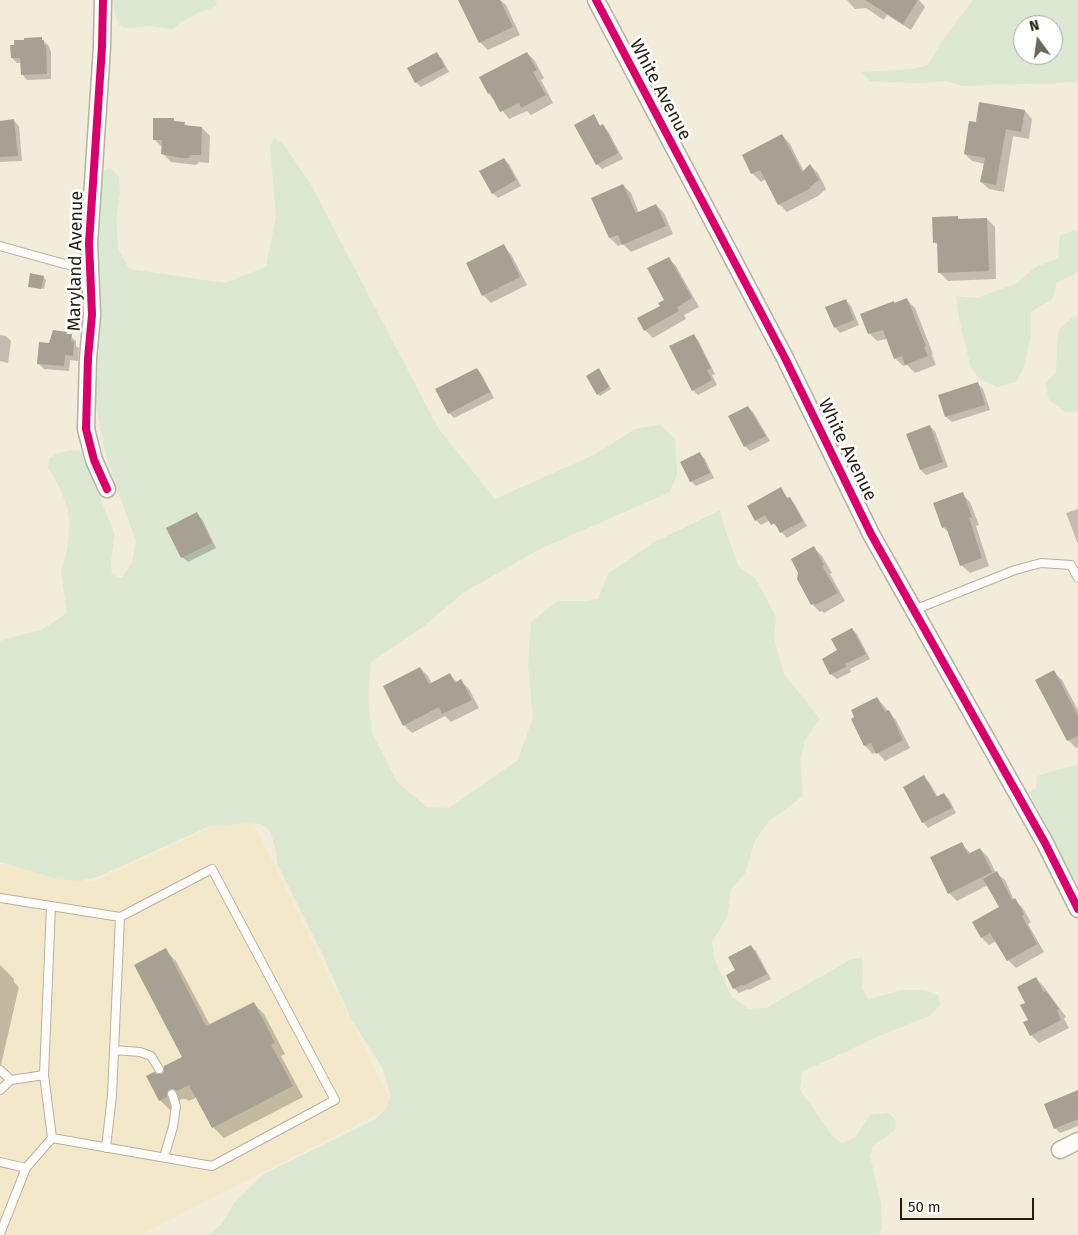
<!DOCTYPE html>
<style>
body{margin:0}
#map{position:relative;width:1078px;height:1235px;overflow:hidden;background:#f2ecda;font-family:"Fira Sans",sans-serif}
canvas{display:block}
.north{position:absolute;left:1013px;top:15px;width:50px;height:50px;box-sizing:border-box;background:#fff;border:1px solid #a7a5a0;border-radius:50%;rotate:346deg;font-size:14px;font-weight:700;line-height:20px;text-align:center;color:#231e12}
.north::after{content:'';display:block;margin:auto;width:18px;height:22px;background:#6b6658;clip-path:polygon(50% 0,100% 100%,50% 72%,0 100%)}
.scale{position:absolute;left:900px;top:1198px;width:134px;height:22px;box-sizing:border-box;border:2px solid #231e12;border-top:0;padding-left:6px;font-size:15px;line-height:18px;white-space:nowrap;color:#231e12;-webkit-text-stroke:4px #fff;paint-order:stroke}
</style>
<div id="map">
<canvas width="1078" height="1235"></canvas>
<div class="north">N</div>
<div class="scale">50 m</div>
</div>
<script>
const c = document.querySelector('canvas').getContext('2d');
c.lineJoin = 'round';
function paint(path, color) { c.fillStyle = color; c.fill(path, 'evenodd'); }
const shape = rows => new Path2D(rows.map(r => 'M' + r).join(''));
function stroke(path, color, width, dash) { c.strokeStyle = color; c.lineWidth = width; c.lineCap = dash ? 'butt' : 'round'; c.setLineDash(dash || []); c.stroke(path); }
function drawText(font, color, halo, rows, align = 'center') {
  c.font = font + ' "Fira Sans",sans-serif'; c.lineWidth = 5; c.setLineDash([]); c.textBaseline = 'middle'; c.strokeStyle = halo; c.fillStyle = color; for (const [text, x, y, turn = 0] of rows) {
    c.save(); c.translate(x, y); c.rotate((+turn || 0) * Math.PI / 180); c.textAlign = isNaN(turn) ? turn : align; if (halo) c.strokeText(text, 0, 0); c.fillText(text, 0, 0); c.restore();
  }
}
const built = shape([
 [247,810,393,1106,140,1235,0,1235,0,864,94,882]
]);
const green = shape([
 [113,0,215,0,217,6,200,12,181,22,173,29,150,26,125,28,119,25,114,11],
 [973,0,1078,0,1078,82,963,86,946,81,919,83,888,82,870,81,862,72,913,69,928,65,942,41],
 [1023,25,1053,25,1053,55,1023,55],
 [274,138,284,145,311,185,438,428,495,499,596,454,635,429,661,425,675,440,677,475,670,492,538,550,464,592,424,626,371,662,368,697,372,733,397,782,427,807,449,808,518,760,533,717,528,665,531,622,558,601,584,601,598,599,608,574,651,544,720,510,725,530,739,567,755,578,776,617,774,638,784,674,820,719,805,740,800,761,803,796,768,822,755,841,745,873,731,889,727,918,712,942,715,961,732,997,748,1009,766,1008,850,960,862,957,863,971,862,988,868,1000,901,990,924,990,938,995,940,1005,929,1016,879,1036,802,1072,800,1090,834,1138,842,1143,856,1137,870,1115,889,1113,896,1121,895,1130,873,1146,870,1156,881,1203,882,1229,879,1235,208,1235,221,1225,234,1203,264,1174,376,1119,387,1107,391,1096,382,1067,351,1019,323,955,278,865,275,847,270,830,261,824,248,823,210,826,97,877,79,881,54,878,0,862,0,641,43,629,67,613,61,573,67,549,70,523,67,507,60,488,48,468,49,459,58,453,71,450,80,451,90,473,115,535,111,561,112,575,122,578,132,562,136,541,115,483,104,447,98,416,93,378,100,290,95,256,96,183,102,172,110,168,119,177,120,193,116,219,118,248,129,269,225,283,266,267,276,216,270,146],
 [1076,230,1078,231,1078,271,1074,275,1057,282,1052,300,1040,306,1031,312,1031,333,1025,364,1016,382,997,387,980,379,971,368,959,319,956,296,976,298,1015,284,1036,267,1058,258,1060,235],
 [1078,317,1078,411,1066,412,1049,400,1045,383,1056,372,1057,344,1059,329,1072,318],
 [1078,764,1078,887,1029,792,1036,788,1037,776]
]);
const shadow = shape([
 [460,0,500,0,506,5,520,35,488,50,480,42],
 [847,0,919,0,925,7,911,30,887,15,884,20,866,8,855,9],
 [41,39,49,46,51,52,51,79,27,80,22,74,22,63,17,63,12,58,26,41],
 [527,53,535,61,544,78,541,80,553,103,531,115,527,111,509,119,489,94],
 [437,54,442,59,449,72,421,87,416,82],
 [1025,111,1032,119,1029,139,1013,136,1004,192,989,189,981,182,985,164,972,161,965,154],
 [593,116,601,127,603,126,608,131,623,159,602,169,597,164],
 [173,120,176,123,184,123,188,127,202,128,210,136,209,163,199,162,196,165,171,162,163,154,162,147,154,139],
 [14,121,19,126,22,161,0,162,0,122],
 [782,135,790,144,804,172,810,165,818,173,826,189,818,196,787,212,779,204,766,179,761,182,752,173,743,155],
 [504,159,509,164,521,186,498,198,493,193],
 [623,185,631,193,639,213,656,205,664,213,673,234,631,252,623,244,618,246,610,238,593,198],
 [957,217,961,220,987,219,995,227,996,279,948,281,940,273,939,246,934,242],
 [503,246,511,254,527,285,491,303,483,295],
 [668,258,676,266,699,307,684,315,686,319,653,338,645,330,665,300],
 [43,277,46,280,44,289,30,286],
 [907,300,915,308,933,354,932,355,936,365,915,373,907,365,903,366,895,358,887,339,877,341,869,333,895,304],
 [846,301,851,306,859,325,840,333,835,327],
 [66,333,76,341,76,346,79,348,78,361,70,360,69,371,44,369,39,364],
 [0,335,6,336,11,341,8,363,0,361],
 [693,335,698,340,715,374,712,375,717,385,698,395,693,390],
 [477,369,482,375,494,398,454,418,449,413],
 [601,372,611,389,600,396,598,394],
 [978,384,983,389,990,410,952,422,946,417,940,395],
 [748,407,753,412,770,441,750,451,745,446],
 [929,426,935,431,948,467,926,475,921,470,908,434],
 [700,454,705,459,714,478,696,486,691,481],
 [781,489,788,499,794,503,807,526,787,538,770,520,761,525,756,520],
 [962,494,970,502,979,525,976,526,989,566,970,573,961,565,950,534,943,527],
 [1078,509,1078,544,1066,513],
 [197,514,202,519,216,548,188,562,182,557],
 [814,548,822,556,832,573,830,574,845,601,824,613,822,611,820,612,812,604],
 [852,629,857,634,870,659,850,669,851,672,837,679,831,674,823,659,839,651],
 [420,668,428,676,432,684,450,675,458,683,461,681,469,689,479,708,451,722,445,716,412,733,404,725],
 [1054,672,1062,680,1078,710,1078,747,1076,748,1068,740],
 [877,698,896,720,910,748,885,761,877,752,873,754,865,746,852,720],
 [924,777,929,782,938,797,944,794,949,799,956,813,928,828,923,822],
 [961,843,971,854,980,849,988,857,996,873,1005,880,1014,900,1022,907,1031,922,1028,924,1044,952,1016,968,1008,960,996,941,989,945,982,938,1001,907,988,885,957,901,949,893],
 [751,947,756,951,771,979,749,990,748,989,739,993,734,988,737,970],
 [165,950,176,961,210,1025,253,1003,264,1014,285,1054,281,1056,303,1097,224,1138,213,1127,197,1097,189,1101,186,1099,181,1099,177,1104,177,1107,171,1111,160,1100,156,1075,162,1075,184,1057],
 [0,965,14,979,14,982,19,987,0,1069],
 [1036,979,1044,987,1066,1017,1064,1019,1069,1028,1039,1043,1031,1035,1027,1003],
 [1078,1092,1078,1126,1060,1133,1055,1128]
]);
const building = shape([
 [458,0,500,0,513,27,479,43],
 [865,0,918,0,903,24],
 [42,37,42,40,44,40,44,45,46,45,47,74,21,75,20,58,11,58,10,45,14,45,14,40,24,40,24,38],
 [437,52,445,67,415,83,407,68],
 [527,52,537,70,533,72,546,95,521,108,519,103,500,112,490,93,488,94,479,77],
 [979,102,1025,110,1021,132,1006,129,996,185,980,182,985,158,964,154,969,121,976,122],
 [594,114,600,126,603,124,618,153,596,165,574,125],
 [153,118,174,118,174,121,185,122,184,125,202,127,201,155,191,155,188,158,181,158,161,154,162,140,153,140],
 [14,119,18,156,0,157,0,121],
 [782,134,802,172,810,164,819,180,810,187,811,188,778,205,760,170,751,174,742,155],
 [504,158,516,180,492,194,479,171],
 [623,184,636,213,656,204,666,226,622,245,618,235,609,238,591,198],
 [958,216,958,219,987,218,989,271,938,273,937,242,933,243,932,217],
 [504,244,520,277,482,296,466,263],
 [669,257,692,298,677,307,679,311,644,331,637,318,660,306,658,303,664,300,647,268],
 [30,273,44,276,41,289,28,287],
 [907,298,926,346,924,347,928,356,905,365,902,356,894,359,883,330,868,334,860,314,894,301,894,303],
 [846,299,854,320,834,328,825,307],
 [53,330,67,332,66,334,72,334,71,341,74,342,73,356,65,355,64,366,37,364,39,342,49,343],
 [694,334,711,368,707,370,712,380,692,391,669,346],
 [477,368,490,392,448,414,435,389],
 [599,368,609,387,597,395,586,376],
 [978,382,985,405,945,417,938,395],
 [748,406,766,436,744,447,728,416],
 [930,425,943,462,920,470,906,434],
 [700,452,710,473,690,482,680,462],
 [781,487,787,498,790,497,803,521,780,533,775,523,771,525,765,515,755,521,747,506],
 [963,492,972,517,969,518,982,558,960,566,946,527,942,528,933,503],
 [197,512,212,543,181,558,166,528],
 [814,546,824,565,822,566,838,593,815,605,814,603,811,605,797,579,798,573,791,559],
 [852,628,866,654,845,664,847,666,830,675,822,659,837,650,831,639],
 [420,667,429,684,450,673,455,683,461,679,472,700,442,714,439,707,403,726,383,686],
 [1054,670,1078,716,1078,736,1067,741,1035,680],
 [877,697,885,712,889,710,903,740,876,754,871,743,864,746,851,719,854,717,851,710],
 [924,775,936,797,944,793,952,808,922,823,903,787],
 [962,842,968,854,980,848,992,872,948,894,930,857],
 [997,871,1012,900,1015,898,1024,914,1022,916,1037,944,1007,961,990,933,981,938,972,922,999,907,983,879],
 [751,945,767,974,743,986,742,985,733,989,726,975,735,970,728,957],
 [166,948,206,1026,254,1002,275,1043,271,1045,293,1086,212,1128,189,1085,177,1091,174,1089,170,1089,167,1092,167,1097,159,1101,146,1076,154,1072,157,1074,162,1074,164,1071,164,1066,182,1057,134,965],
 [1036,977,1044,992,1046,991,1059,1009,1057,1010,1061,1020,1030,1036,1023,1022,1028,1020,1020,1005,1025,1003,1017,987],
 [1078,1090,1078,1119,1054,1129,1044,1104]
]);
const service = shape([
 [0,246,90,271],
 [914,610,1015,570,1041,563,1071,565,1078,578],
 [0,898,51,906,44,1075,52,1138],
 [51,906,120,917,112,1095,106,1148],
 [114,1050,140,1052,151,1056,159,1069],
 [0,1070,11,1080,44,1075],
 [0,1090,11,1080],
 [164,1157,173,1127,176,1106,172,1094],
 [0,1162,26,1168],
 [0,1234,26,1168,52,1138,212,1166,335,1100,212,869,120,917]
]);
const minor = shape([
 [103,0,102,47,89,243,92,315,88,358,86,429,94,460,107,489],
 [596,0,785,358,871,534,1045,843,1078,909],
 [1060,1150,1078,1141]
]);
const cycleway = shape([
 [103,0,102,47,89,243,92,315,88,358,86,429,94,460,107,489],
 [596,0,785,358,871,534,1045,843,1078,909]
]);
const streetNames = [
 ["White Avenue",660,90,62],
 ["Maryland Avenue",76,261,-89],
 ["White Avenue",847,450,64]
];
paint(built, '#f3e8c9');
paint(green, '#dce8d1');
paint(shadow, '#0003');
paint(building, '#a6a192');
stroke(service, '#b6b1a3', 10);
stroke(minor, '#b6b1a3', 19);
stroke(service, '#fdfcf9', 8);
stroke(minor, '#fdfcf9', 16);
stroke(cycleway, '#d6006c', 8);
drawText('18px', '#231e12', '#fff', streetNames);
</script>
